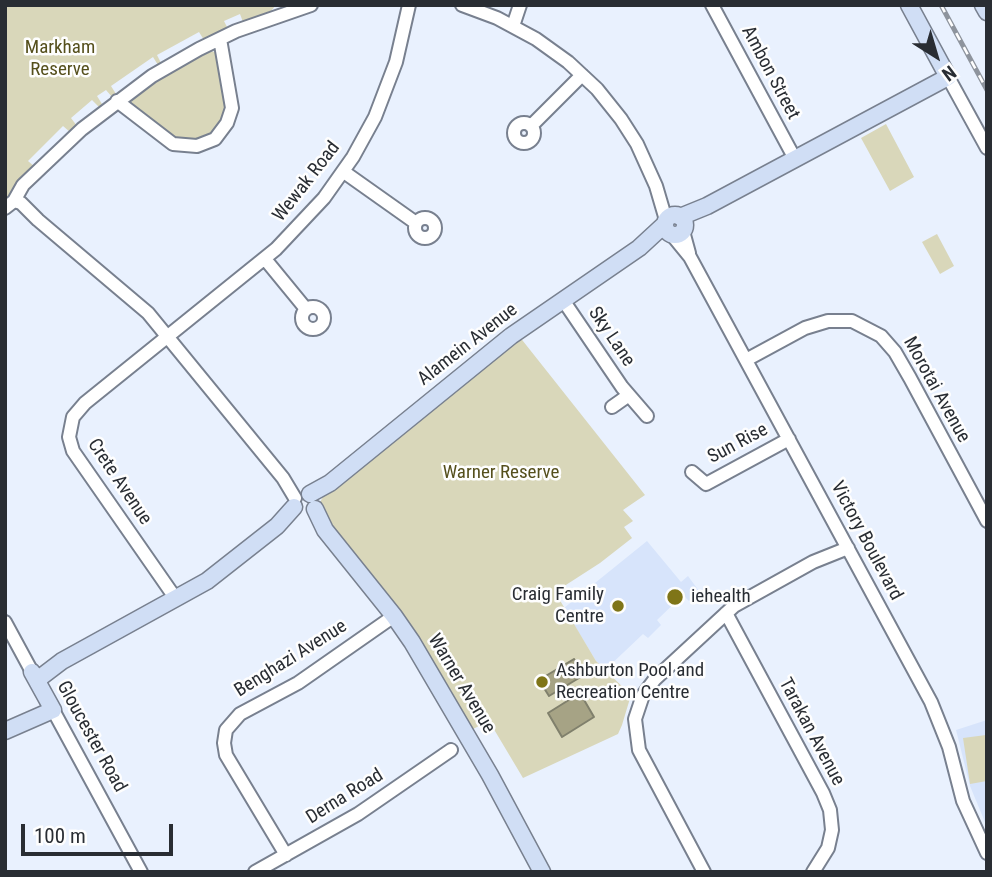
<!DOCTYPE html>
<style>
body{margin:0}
#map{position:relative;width:992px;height:877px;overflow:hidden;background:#e9f1fe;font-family:"Roboto Condensed",sans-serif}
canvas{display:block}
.frame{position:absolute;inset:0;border:7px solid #292d33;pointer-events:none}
.north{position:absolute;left:901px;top:21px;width:70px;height:70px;-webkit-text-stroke:5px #fefefe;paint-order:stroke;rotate:143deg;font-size:19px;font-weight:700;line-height:28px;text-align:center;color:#292d33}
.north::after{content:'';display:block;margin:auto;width:24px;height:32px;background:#292d33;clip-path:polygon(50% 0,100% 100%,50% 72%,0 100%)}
.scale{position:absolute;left:21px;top:824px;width:152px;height:32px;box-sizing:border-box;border:4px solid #292d33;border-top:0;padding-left:9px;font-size:21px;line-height:24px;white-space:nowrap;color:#292d33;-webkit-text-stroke:5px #fefefe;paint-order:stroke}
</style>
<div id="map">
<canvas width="992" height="877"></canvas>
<div class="frame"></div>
<div class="north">N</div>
<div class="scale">100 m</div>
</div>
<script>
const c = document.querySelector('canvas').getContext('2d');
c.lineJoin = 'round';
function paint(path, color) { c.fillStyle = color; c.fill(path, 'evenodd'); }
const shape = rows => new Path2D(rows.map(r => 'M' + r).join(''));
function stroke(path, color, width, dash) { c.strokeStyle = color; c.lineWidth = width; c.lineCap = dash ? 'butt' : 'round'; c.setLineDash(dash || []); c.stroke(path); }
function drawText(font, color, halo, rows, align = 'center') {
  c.font = font + ' "Roboto Condensed",sans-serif'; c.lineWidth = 5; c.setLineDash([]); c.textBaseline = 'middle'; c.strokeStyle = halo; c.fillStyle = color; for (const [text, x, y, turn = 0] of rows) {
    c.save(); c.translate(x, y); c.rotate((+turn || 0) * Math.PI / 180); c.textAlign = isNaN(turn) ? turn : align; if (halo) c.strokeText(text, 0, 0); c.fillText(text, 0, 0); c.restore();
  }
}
const built = shape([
 [647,541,681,582,688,576,699,591,689,601,683,595,657,620,661,625,648,638,643,634,605,670,596,661,564,608],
 [987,720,987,827,970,786,956,730]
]);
const green = shape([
 [5,5,276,5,271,11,243,22,240,14,224,21,228,29,204,40,199,32,157,55,161,63,158,65,153,57,111,86,116,94,112,97,106,90,97,96,102,104,99,107,92,100,71,118,77,126,70,132,63,126,28,161,35,167,5,205],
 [209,51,216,52,227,99,226,114,216,131,201,140,176,140,131,105,132,98,151,83],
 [886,124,914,177,890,191,861,138],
 [937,234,954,266,940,274,922,242],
 [519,336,645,495,623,510,633,521,624,527,632,538,600,563,555,592,596,661,631,695,622,725,618,734,523,778,489,721,471,730,321,516,318,506,325,493],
 [986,735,987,781,970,784,963,738]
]);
const water = shape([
 [574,659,584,675,549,696,539,680,574,659],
 [580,693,594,717,562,737,548,713,580,693]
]);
const street = shape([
 [462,5,497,18,536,39,568,62,597,89,621,119,637,144,656,186,666,220],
 [712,5,795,159],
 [513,26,520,5],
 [948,77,987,148],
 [117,101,173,144,197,146,215,139,227,123,232,108,220,39],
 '514 133a10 10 0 1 1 20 0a10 10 0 1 1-20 0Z',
 [531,126,582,75],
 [344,172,416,223],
 [14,201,21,203,38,220,148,313,283,478,295,498],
 [5,208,14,201,23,185,82,129,152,76,199,49,236,31,311,5],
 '415 228a10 10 0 1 1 20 0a10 10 0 1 1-20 0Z',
 [683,231,689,253],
 [672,235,690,257,931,702,949,747,963,801,987,853],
 [265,259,306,309],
 [563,300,622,387,647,416],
 '302 318a11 11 0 1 1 22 0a11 11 0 1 1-22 0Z',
 [746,360,805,328,828,321,852,321,881,336,895,352,910,378,987,521],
 [612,407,629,395],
 [692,472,706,484,789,439],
 [176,599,73,451,69,437,73,417,85,403,276,249,324,198,353,157,375,117,396,62,409,5],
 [726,613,823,793,830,810,832,830,828,848,813,872],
 [5,622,31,670],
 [53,710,141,872],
 [286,855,226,755,224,743,226,730,240,714,298,683,394,616],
 [255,872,358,814,451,750],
 [704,872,639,750,635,719,643,695,655,679,734,606,813,562,848,548]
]);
const secondary = shape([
 [983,5,987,12],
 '665 225a10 10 0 1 1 20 0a10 10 0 1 1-20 0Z',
 [680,217,707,206,948,77,909,5],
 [310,494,330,483,511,336,639,248,665,224],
 [315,509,325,530,394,616,412,642,490,775,542,872],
 [37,680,62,661,207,581,277,526,294,507],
 [5,731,53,710,32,672]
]);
const rail = shape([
 [941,5,987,90]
]);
const markers = [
 [675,597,9,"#7f7518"],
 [618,606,7,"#7f7518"],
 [542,682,7,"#7f7518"]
];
const parkNames = [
 ["Markham",60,48],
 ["Reserve",60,70],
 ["Warner Reserve",501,473]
];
const streetNames = [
 ["Ambon Street",770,73,62],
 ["Wewak Road",307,182,-52],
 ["Sky Lane",611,337,56],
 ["Alamein Avenue",468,345,-38],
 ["Morotai Avenue",936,390,61],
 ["Sun Rise",738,444,-28],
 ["Crete Avenue",119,482,56],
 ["Victory Boulevard",866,541,62],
 ["Benghazi Avenue",291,659,-32],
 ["Warner Avenue",461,684,59],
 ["Tarakan Avenue",811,732,62],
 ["Gloucester Road",91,737,61],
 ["Derna Road",345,797,-32]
];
const poiNames = [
 ["Craig Family",604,595,"right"],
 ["Centre",604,617,"right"],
 ["iehealth",691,597],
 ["Ashburton Pool and",556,671],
 ["Recreation Centre",556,693]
];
paint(built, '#d7e4fb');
paint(green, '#d9d7ba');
paint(water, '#a6a385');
stroke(water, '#80806c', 2);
stroke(street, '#78808f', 16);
stroke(secondary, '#78808f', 19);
stroke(street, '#fff', 12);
stroke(secondary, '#d0def5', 16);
stroke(rail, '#8e949d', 5);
stroke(rail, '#fefefe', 2.5, [8]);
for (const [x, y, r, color] of markers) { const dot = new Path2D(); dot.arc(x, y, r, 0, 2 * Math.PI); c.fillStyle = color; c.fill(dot); stroke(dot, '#fefefe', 2.5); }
drawText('19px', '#554f1c', '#fefefe', parkNames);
drawText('19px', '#292d33', '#fefefe', streetNames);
drawText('19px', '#292d33', '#fefefe', poiNames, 'left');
</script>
